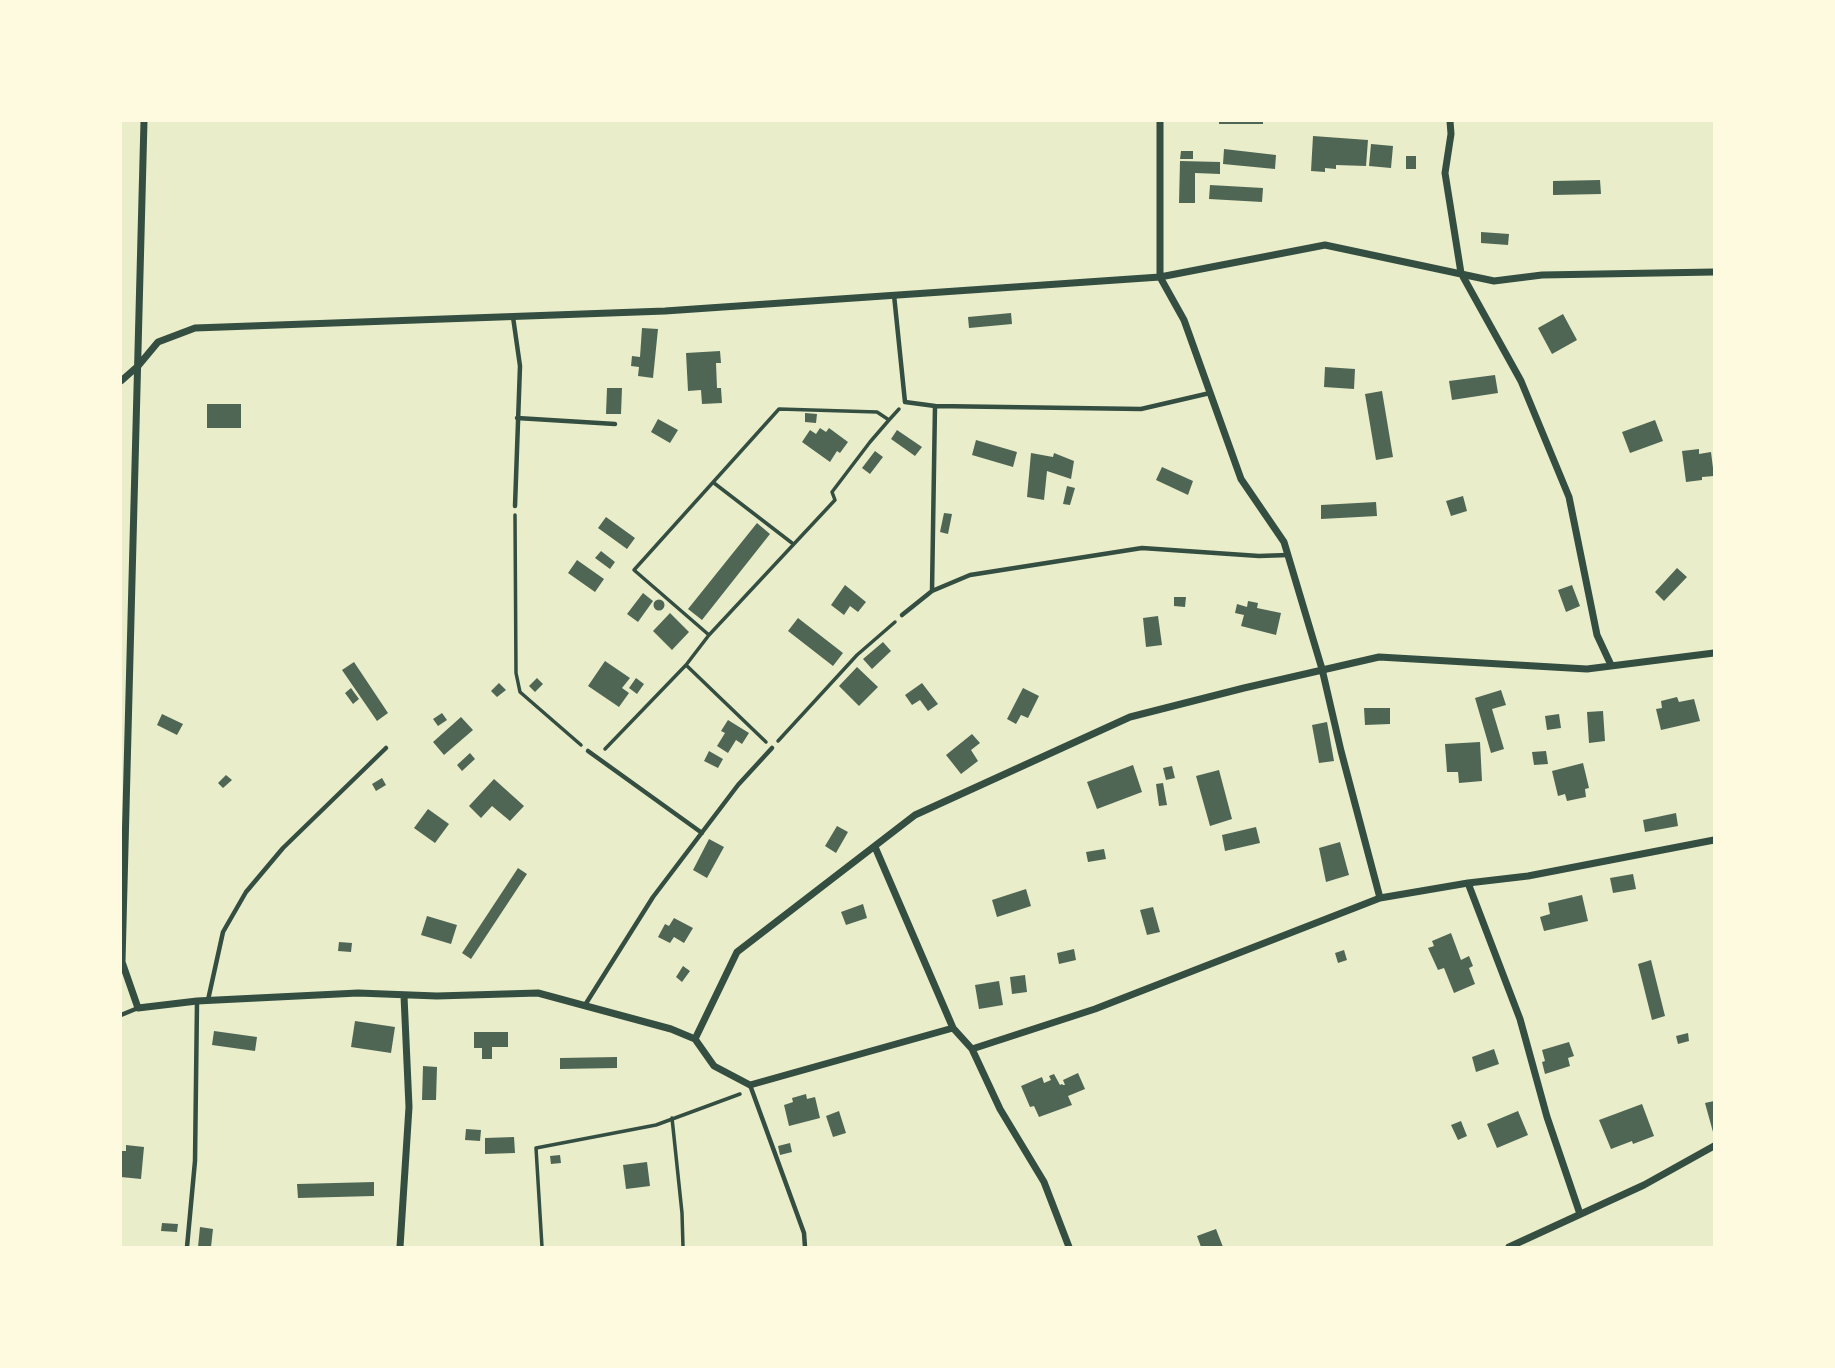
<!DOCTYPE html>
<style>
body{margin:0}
#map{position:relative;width:1835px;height:1368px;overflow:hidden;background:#e9edc9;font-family:Cabin,sans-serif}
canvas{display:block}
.frame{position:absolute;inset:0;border:122px solid #fefae0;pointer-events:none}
</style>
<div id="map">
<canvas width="1835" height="1368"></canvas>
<div class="frame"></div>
</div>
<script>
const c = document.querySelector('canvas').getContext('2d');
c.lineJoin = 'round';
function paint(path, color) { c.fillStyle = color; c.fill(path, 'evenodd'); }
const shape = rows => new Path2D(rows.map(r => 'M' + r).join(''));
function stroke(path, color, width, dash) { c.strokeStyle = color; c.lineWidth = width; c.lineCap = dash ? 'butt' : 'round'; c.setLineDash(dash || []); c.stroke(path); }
const building = shape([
 [1219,121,1263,121,1263,124,1219,124],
 [1313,136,1368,140,1366,166,1336,165,1336,169,1325,168,1325,172,1311,171],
 [1371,144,1393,146,1391,168,1369,166],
 [1224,149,1276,155,1275,169,1223,164],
 [1181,151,1193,151,1193,159,1180,159],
 [1406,156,1416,156,1416,169,1406,169],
 [1180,161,1220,162,1220,174,1195,173,1195,203,1179,203],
 [1600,180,1601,194,1553,195,1553,181],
 [1210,185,1263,188,1262,202,1209,199],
 [1481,232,1509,234,1508,245,1481,243],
 [1011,313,1012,324,969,328,968,317],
 [1563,314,1577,340,1552,354,1538,328],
 [642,328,658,329,653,378,638,376,639,367,631,366,632,356,640,357],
 [720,351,721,363,716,363,717,388,721,388,722,403,702,404,701,390,688,391,686,353],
 [1325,367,1355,369,1354,389,1324,387],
 [1495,375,1498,393,1452,400,1449,381],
 [607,388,622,388,621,414,606,414],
 [1382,391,1393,457,1376,460,1365,394],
 [207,404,241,404,241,428,207,428],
 [805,413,817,414,816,423,805,422],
 [658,419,678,430,670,443,651,432],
 [1655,420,1663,441,1630,453,1622,432],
 [820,428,826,432,829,428,848,442,840,453,837,451,830,462,802,442,810,430,816,434],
 [897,430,922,447,915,456,891,439],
 [976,440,1017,452,1013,467,972,455],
 [1699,449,1699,454,1711,452,1714,476,1702,477,1702,480,1686,482,1682,451],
 [875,451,883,457,870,474,862,468],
 [1031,453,1053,457,1054,453,1074,461,1071,479,1047,471,1044,500,1027,497],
 [1162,467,1193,481,1188,495,1156,480],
 [1067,486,1075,488,1070,505,1063,504],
 [1463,496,1467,511,1451,516,1446,501],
 [1376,502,1377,516,1321,519,1321,505],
 [944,513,952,514,948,534,940,532],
 [606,517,635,538,627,549,598,528],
 [757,523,770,534,702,620,688,609],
 [601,551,615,562,610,569,595,558],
 [577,560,604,579,595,592,568,573],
 [1677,568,1687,577,1664,601,1655,592],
 [845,585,866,602,858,612,850,606,844,615,831,605],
 [1572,585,1580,606,1566,612,1558,590],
 [643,593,653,601,638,622,627,614],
 [1174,597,1186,597,1185,607,1174,606],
 '653.5 605a5.5 5.5 0 1 1 11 0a5.5 5.5 0 1 1-11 0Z',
 [1248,601,1258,603,1257,608,1281,613,1276,635,1241,626,1244,615,1235,613,1237,604,1247,607],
 [670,613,689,632,672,650,653,631],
 [1158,616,1162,645,1146,647,1143,618],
 [798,618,843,653,833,666,788,631],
 [883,642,891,651,872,669,863,659],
 [605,661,630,678,622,688,629,693,619,707,588,686],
 [354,662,388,713,377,721,342,670],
 [857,667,878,687,859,706,839,686],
 [537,678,543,684,535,692,529,686],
 [636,678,644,684,637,694,629,688],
 [499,683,506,690,497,697,491,691],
 [922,683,938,704,928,711,920,700,912,705,905,695],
 [351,688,359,699,353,704,345,693],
 [1023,688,1039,696,1028,718,1021,715,1016,724,1007,719],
 [1501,690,1506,705,1492,709,1504,749,1491,753,1475,698],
 [1677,697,1679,702,1694,699,1700,721,1661,730,1656,709,1662,708,1661,701],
 [1364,708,1390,708,1390,724,1365,725],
 [1603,711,1605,741,1589,743,1587,712],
 [442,713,447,720,438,726,433,719],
 [162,714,183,724,177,735,157,725],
 [1559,714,1561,728,1547,730,1545,716],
 [461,717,473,730,444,755,433,742],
 [728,720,749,733,742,744,736,740,728,753,717,746,725,733,721,731],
 [1327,722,1334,761,1319,763,1312,725],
 [972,734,980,743,971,750,978,761,961,774,946,755],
 [1480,742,1482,781,1459,783,1458,772,1447,772,1445,744],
 [709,751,723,759,718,768,704,761],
 [1546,751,1548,764,1534,765,1532,752],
 [470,753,475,759,462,771,457,765],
 [1583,763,1589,788,1585,789,1586,797,1567,801,1565,794,1558,796,1552,771],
 [1133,765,1142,792,1097,809,1087,782],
 [1172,766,1175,778,1166,780,1163,768],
 [1219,770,1232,819,1210,826,1196,776],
 [226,775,232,780,223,788,218,783],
 [382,778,386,785,376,791,372,784],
 [494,779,524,806,510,821,492,806,481,818,469,806],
 [1163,783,1167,805,1159,806,1156,784],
 [428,809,449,824,435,843,414,828],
 [1676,813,1678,826,1645,832,1643,820],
 [837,826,848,832,836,853,825,846],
 [1256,827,1260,843,1225,851,1222,835],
 [709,839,724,847,707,878,693,870],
 [1340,842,1349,875,1326,882,1319,848],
 [1104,849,1106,859,1088,862,1086,852],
 [518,868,527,874,471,959,462,953],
 [1633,874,1636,889,1613,893,1610,878],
 [1026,889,1031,906,997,917,992,900],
 [1582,895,1588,921,1544,931,1540,917,1550,914,1548,903],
 [863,904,867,918,846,925,841,912],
 [1153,907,1160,932,1147,935,1140,910],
 [427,916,457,925,451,944,421,935],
 [674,918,693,928,684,943,674,937,670,943,658,937,665,924,669,926],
 [1451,933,1461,960,1469,956,1473,966,1469,968,1475,984,1454,993,1444,968,1438,970,1428,948,1434,946,1432,941],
 [339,942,352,943,351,952,338,951],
 [1074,949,1076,960,1059,964,1057,953],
 [1344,950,1347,960,1338,963,1335,953],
 [1651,960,1665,1016,1652,1020,1638,964],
 [683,966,690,971,682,982,676,977],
 [1025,975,1027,992,1012,994,1010,977],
 [999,981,1003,1005,979,1009,975,985],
 [355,1021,395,1027,391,1053,351,1047],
 [214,1031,257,1037,255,1051,212,1045],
 [474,1032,508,1032,508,1047,492,1047,492,1059,482,1059,482,1048,474,1048],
 [1688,1033,1689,1041,1678,1044,1676,1036],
 [1569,1042,1574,1056,1568,1058,1570,1066,1545,1074,1542,1062,1545,1061,1542,1050],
 [1494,1049,1499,1064,1476,1072,1472,1057],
 [617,1057,617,1068,560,1069,560,1058],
 [423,1066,437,1067,436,1100,422,1100],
 [1078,1073,1085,1089,1068,1096,1072,1105,1039,1117,1034,1106,1030,1107,1021,1086,1042,1077,1044,1083,1051,1080,1049,1076,1054,1074,1060,1085,1062,1084,1063,1085,1065,1085,1063,1080],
 [806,1094,807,1099,815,1097,820,1118,789,1126,784,1105,793,1102,792,1098],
 [1714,1101,1714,1132,1713,1132,1705,1103],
 [1642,1104,1654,1136,1633,1144,1632,1141,1611,1149,1599,1120],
 [839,1111,846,1133,833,1137,826,1116],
 [1518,1111,1528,1135,1497,1148,1487,1124],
 [1461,1121,1467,1136,1458,1140,1451,1125],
 [466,1129,481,1130,480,1141,465,1140],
 [514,1137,515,1153,485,1154,485,1138],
 [790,1143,792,1152,780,1155,778,1146],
 [126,1145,144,1147,141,1179,121,1177,121,1151,126,1151],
 [560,1155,561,1163,551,1164,550,1156],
 [647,1162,650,1186,626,1189,623,1165],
 [374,1182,374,1196,298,1198,297,1184],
 [162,1223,178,1224,177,1232,161,1231],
 [200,1227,213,1229,211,1247,198,1247],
 [1216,1229,1223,1247,1201,1247,1197,1236]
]);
const path = shape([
 [889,420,877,412,779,409,634,570,709,635,835,500,832,492,870,442,889,420,899,409],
 [714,483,792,543],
 [515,515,516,673,520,692,581,745],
 [709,635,686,665,766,742],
 [778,741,857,655,895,622],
 [605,749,686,665],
 [672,1118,682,1213,683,1247],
 [542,1247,536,1148,656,1125,740,1094]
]);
const service = shape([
 [894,295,905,402,935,406,932,591],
 [513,317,520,366,515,506],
 [935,406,1141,409,1210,393],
 [517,418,615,424],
 [902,615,932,591,970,575,1142,548,1259,556,1288,555],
 [588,751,702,833],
 [208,1000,223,932,246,892,283,848,386,748],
 [585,1005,653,897,738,785,772,748],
 [121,1015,138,1008],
 [750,1085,804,1233,805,1247],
 [187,1247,195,1161,197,1002]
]);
const minor = shape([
 [144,121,122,962,138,1008,197,1001,358,993,437,996,538,993,671,1029,695,1039,714,1066,750,1085,953,1028],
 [1160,121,1160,277,1184,320,1241,479,1284,542,1322,669,1341,751,1380,898],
 [1450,121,1451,134,1445,173,1461,273,1521,381,1569,497,1597,635,1611,665],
 [121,381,138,366,158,342,195,328,665,311,1160,277,1325,245,1494,281,1542,275,1714,272],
 [875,847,953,1028,972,1049,1000,1109,1044,1182,1069,1247],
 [1468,883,1520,1019,1547,1117,1580,1214],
 [695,1039,737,952,915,815,1130,717,1244,688,1379,657,1587,669,1714,653],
 [972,1049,1095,1009,1380,898,1468,883,1528,876,1714,840],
 [400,1247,409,1107,404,996],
 [1509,1247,1644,1185,1714,1146]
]);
paint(building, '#4f6655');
stroke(path, '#344e41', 3.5);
stroke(service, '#344e41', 4.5);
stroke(minor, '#344e41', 7);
</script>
